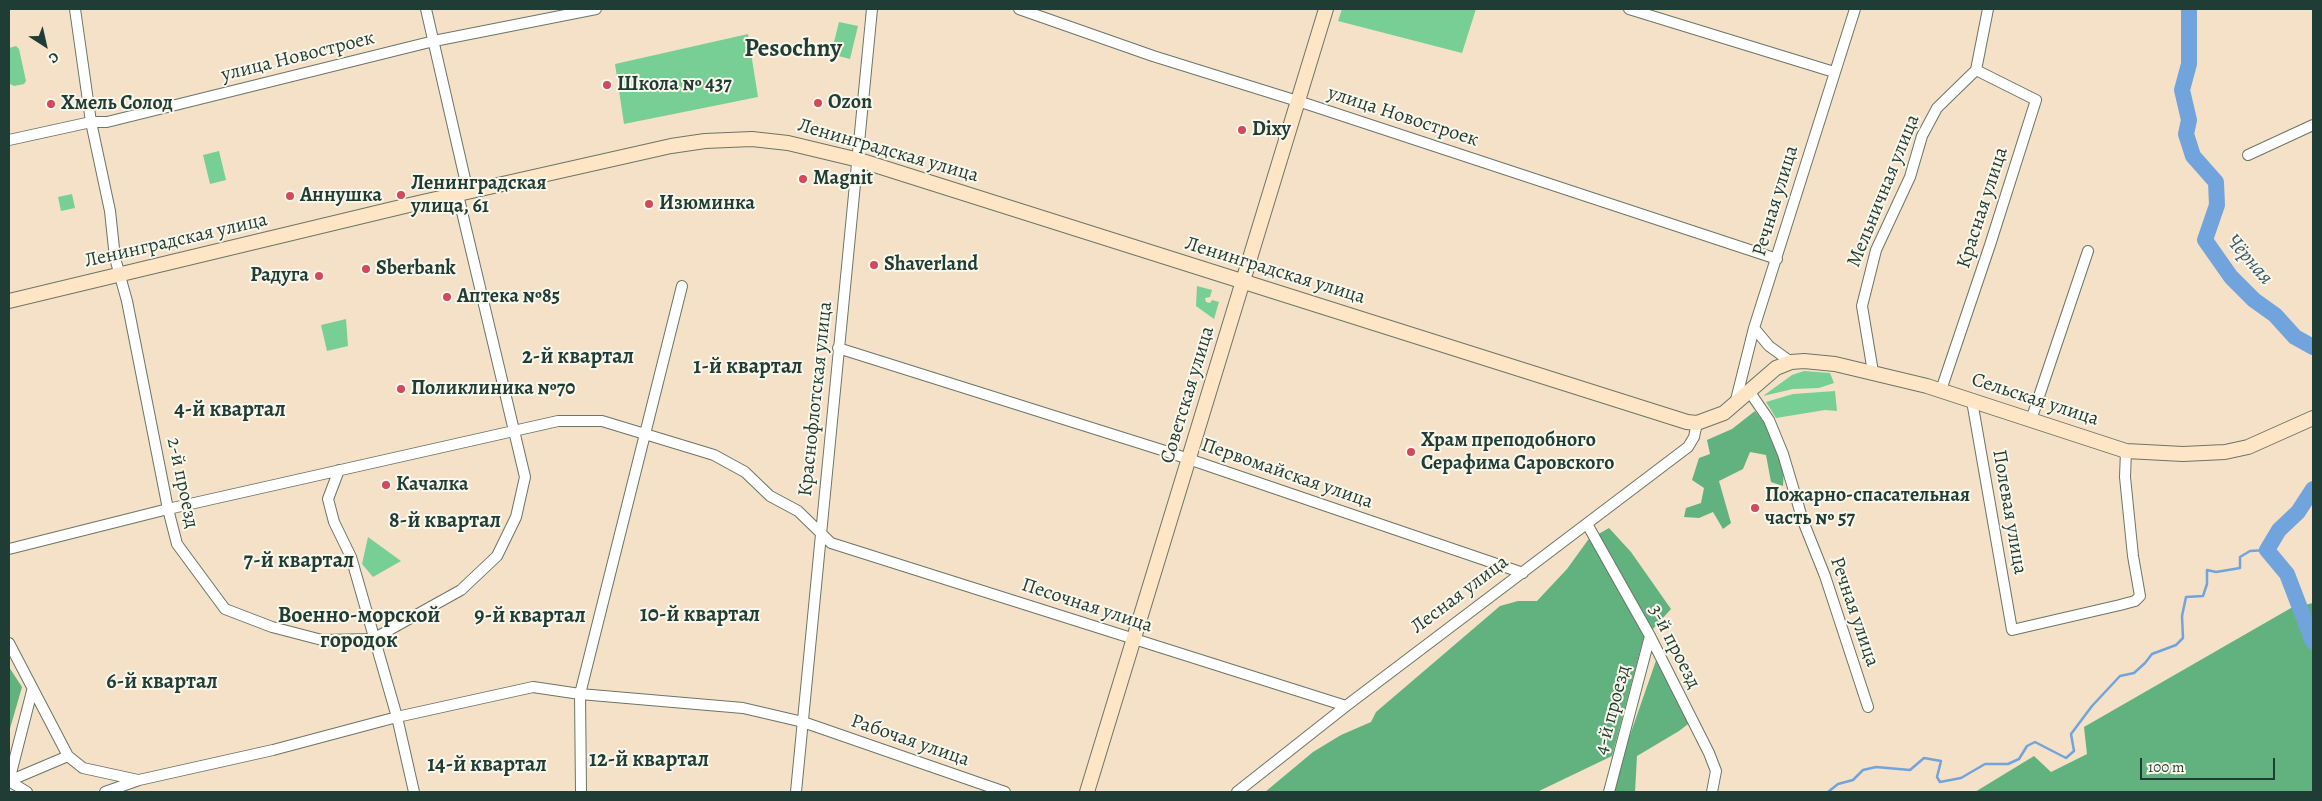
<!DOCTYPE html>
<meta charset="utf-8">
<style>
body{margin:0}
#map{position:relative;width:2322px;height:801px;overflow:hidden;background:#f5e1c7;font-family:Alegreya,serif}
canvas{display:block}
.frame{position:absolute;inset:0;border:10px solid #1f3d34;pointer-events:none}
.north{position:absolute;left:20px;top:20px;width:50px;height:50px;-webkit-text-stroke:4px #fbf7ec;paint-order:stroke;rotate:145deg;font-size:14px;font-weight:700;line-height:20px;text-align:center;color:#1f3d34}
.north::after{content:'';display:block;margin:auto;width:18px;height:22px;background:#1f3d34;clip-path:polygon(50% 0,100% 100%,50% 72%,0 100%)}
.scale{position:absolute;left:2140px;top:758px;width:135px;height:22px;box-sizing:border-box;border:2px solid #1f3d34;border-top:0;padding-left:6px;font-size:15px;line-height:18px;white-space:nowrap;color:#1f3d34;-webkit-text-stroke:4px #fbf7ec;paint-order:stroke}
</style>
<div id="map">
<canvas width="2322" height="801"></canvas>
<div class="frame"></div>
<div class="north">С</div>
<div class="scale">100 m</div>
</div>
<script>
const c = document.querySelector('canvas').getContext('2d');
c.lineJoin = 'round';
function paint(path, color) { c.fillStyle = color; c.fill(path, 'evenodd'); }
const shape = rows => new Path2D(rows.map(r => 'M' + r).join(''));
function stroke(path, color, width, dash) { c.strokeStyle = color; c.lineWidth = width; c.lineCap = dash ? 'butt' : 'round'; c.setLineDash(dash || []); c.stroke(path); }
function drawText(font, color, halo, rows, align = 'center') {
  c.font = font + ' Alegreya,serif'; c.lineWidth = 4; c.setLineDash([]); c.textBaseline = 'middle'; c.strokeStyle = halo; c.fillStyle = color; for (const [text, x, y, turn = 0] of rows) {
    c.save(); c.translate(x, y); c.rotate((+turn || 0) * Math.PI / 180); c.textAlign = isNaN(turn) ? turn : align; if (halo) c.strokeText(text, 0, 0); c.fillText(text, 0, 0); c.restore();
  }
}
const green = shape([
 [1342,9,1476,9,1462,53,1338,21],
 [839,22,858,26,850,59,831,54],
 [748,34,758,97,624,124,615,64],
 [16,46,19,49,26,81,24,84,14,86,10,84,9,76,9,48],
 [219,151,226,180,210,184,203,155],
 [72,194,75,208,61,211,58,197],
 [1197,286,1212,290,1210,297,1205,298,1206,302,1210,303,1212,300,1219,302,1214,319,1196,306],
 [346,319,348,346,327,351,321,325],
 [1804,371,1830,373,1834,383,1819,388,1793,389,1763,396,1792,375],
 [1835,391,1837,411,1825,410,1776,418,1766,402,1793,394],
 [368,537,401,561,373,577,362,564]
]);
const forest = shape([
 [1755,411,1765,424,1784,469,1783,486,1771,482,1766,455,1750,452,1743,469,1719,481,1731,523,1723,529,1713,512,1699,518,1684,517,1686,508,1701,503,1704,488,1692,480,1699,458,1710,454,1707,440,1732,429],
 [1609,528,1631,552,1671,609,1643,640,1612,756,1537,792,1265,792,1313,752,1341,735,1371,722,1376,712,1500,606,1518,601,1537,601,1567,569,1588,540],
 [2313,603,2313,792,1975,792,2034,756,2051,772,2087,754,2084,727,2291,608],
 [1659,652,1692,721,1679,731,1637,756,1635,792,1614,792,1621,761],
 [9,667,22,687,9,732]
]);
const stream = shape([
 [1828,792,1838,784,1853,780,1863,770,1876,767,1910,770,1924,758,1941,761,1937,777,1940,782,1961,778,1985,764,2008,764,2019,759,2027,746,2035,742,2066,758,2074,751,2071,734,2092,706,2120,676,2134,673,2145,663,2152,654,2176,645,2183,638,2182,616,2186,597,2203,596,2207,584,2207,570,2216,572,2240,568,2240,557,2250,551,2267,550]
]);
const river = shape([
 [2189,9,2189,64,2182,90,2189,120,2186,134,2193,156,2216,182,2217,205,2205,240,2231,277,2254,300,2275,315,2295,337,2313,347],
 [2313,489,2298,512,2279,530,2267,550,2287,574,2313,642]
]);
const minor = shape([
 [75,9,91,122,110,211,115,258,127,301,168,509,177,544,225,609,272,627,322,640,373,639,461,590,497,556,516,517,525,477,458,195],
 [426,9,468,192],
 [1019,9,1153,56,1307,104,1777,259],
 [1629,9,1834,72],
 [9,140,91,122,107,122,434,41,596,9],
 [2248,155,2313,125],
 [1754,328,1769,346,1791,362],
 [838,348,1165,451,1523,573],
 [1873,372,1862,306,1876,250,1910,177,1922,136,1937,108,1976,70,1988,9],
 [1941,390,1990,245,2036,100,1976,70],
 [1749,391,1769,420,1783,454,1803,521,1825,576,1868,707],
 [1972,401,2012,630,2120,605,2135,601,2140,596,2133,556,2125,477,2126,451],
 [1735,404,1754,328,1855,9],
 [2031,420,2088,251],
 [339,470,328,499,334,522,351,557,397,717,414,792],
 [1587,524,1650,636,1709,753,1716,771,1712,792],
 [9,549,168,509,558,421,602,421,714,455,745,472,770,496,798,511,831,543,1346,706],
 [9,643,68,756,83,768,138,780],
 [9,781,32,691],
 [9,781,68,756],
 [9,781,27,792],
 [105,792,139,780,273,750,397,717,533,687,580,694,743,708,803,722,1005,792],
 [581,792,580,694,682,286],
 [796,792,872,9],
 [1237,792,1346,706,1688,447,1694,437,1697,423],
 [1609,792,1650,636]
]);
const secondary = shape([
 [9,301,405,206,671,146,705,141,752,139,788,143,859,160,1687,422,1697,423,1724,413,1776,368,1791,362,1804,361,1835,364,1927,386,2126,451,2183,454,2225,452,2248,447,2313,418],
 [1087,792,1326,9]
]);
const markers = [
 [607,85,5,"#d1495b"],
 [818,103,5,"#d1495b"],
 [51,104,5,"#d1495b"],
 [1242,130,5,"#d1495b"],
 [803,179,5,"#d1495b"],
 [401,195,5,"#d1495b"],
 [290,196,5,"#d1495b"],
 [649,204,5,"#d1495b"],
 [874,265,5,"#d1495b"],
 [366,269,5,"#d1495b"],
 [319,276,5,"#d1495b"],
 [447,297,5,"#d1495b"],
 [401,389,5,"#d1495b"],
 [1411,452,5,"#d1495b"],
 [386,485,5,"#d1495b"],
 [1755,508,5,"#d1495b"]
];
const streetNames = [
 ["улица Новостроек",298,57,-14],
 ["улица Новостроек",1403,117,18],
 ["Ленинградская улица",888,151,16],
 ["Мельничная улица",1884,191,-68],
 ["Речная улица",1776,201,-73],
 ["Красная улица",1983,208,-72],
 ["Ленинградская улица",176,241,-13],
 ["Ленинградская улица",1275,271,17],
 ["Советская улица",1188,395,-73],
 ["Краснофлотская улица",816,399,-84],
 ["Сельская улица",2035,400,18],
 ["Первомайская улица",1287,474,19],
 ["2-й проезд",182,483,78],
 ["Полевая улица",2009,512,80],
 ["Лесная улица",1460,595,-37],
 ["Песочная улица",1087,606,18],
 ["Речная улица",1854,612,71],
 ["3-й проезд",1674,647,63],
 ["4-й проезд",1613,710,-75],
 ["Рабочая улица",910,741,19]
];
const poiNames = [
 ["Школа № 437",617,85],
 ["Ozon",828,103],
 ["Хмель Солод",61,104],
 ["Dixy",1252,130],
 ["Magnit",813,179],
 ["Ленинградская",411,184],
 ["улица, 61",411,207],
 ["Аннушка",300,196],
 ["Изюминка",659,204],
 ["Shaverland",884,265],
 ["Sberbank",376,269],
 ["Радуга",309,276,"right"],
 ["Аптека №85",457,297],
 ["Поликлиника №70",411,389],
 ["Храм преподобного",1421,441],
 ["Серафима Саровского",1421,464],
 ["Качалка",396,485],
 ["Пожарно-спасательная",1765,496],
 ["часть № 57",1765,519]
];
const waterNames = [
 ["Чёрная",2249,260,49]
];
const quarterNames = [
 ["2-й квартал",578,358],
 ["1-й квартал",748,368],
 ["4-й квартал",230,411],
 ["8-й квартал",445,522],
 ["7-й квартал",299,562],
 ["10-й квартал",700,616],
 ["Военно-морской",359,617],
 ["городок",359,642],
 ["9-й квартал",530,617],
 ["6-й квартал",162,683],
 ["12-й квартал",649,761],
 ["14-й квартал",487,766]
];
const districtNames = [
 ["Pesochny",793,50]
];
paint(green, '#77cf95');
paint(forest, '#61b27e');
stroke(stream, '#71a4dd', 2.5);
stroke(river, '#71a4dd', 16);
stroke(minor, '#6a7667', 12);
stroke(secondary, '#6a7667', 16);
stroke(minor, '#fff', 10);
stroke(secondary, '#fde5c5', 14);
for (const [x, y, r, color] of markers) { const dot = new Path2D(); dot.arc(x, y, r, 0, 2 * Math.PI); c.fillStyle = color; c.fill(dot); stroke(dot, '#fbf7ec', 2); }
drawText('20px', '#1f3d34', '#fbf7ec', streetNames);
drawText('bold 20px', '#1f3d34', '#fbf7ec', poiNames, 'left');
drawText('italic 21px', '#385c67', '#fbf7ec', waterNames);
drawText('bold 22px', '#1f3d34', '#fbf7ec', quarterNames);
drawText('bold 25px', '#1f3d34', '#fbf7ec', districtNames);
</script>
